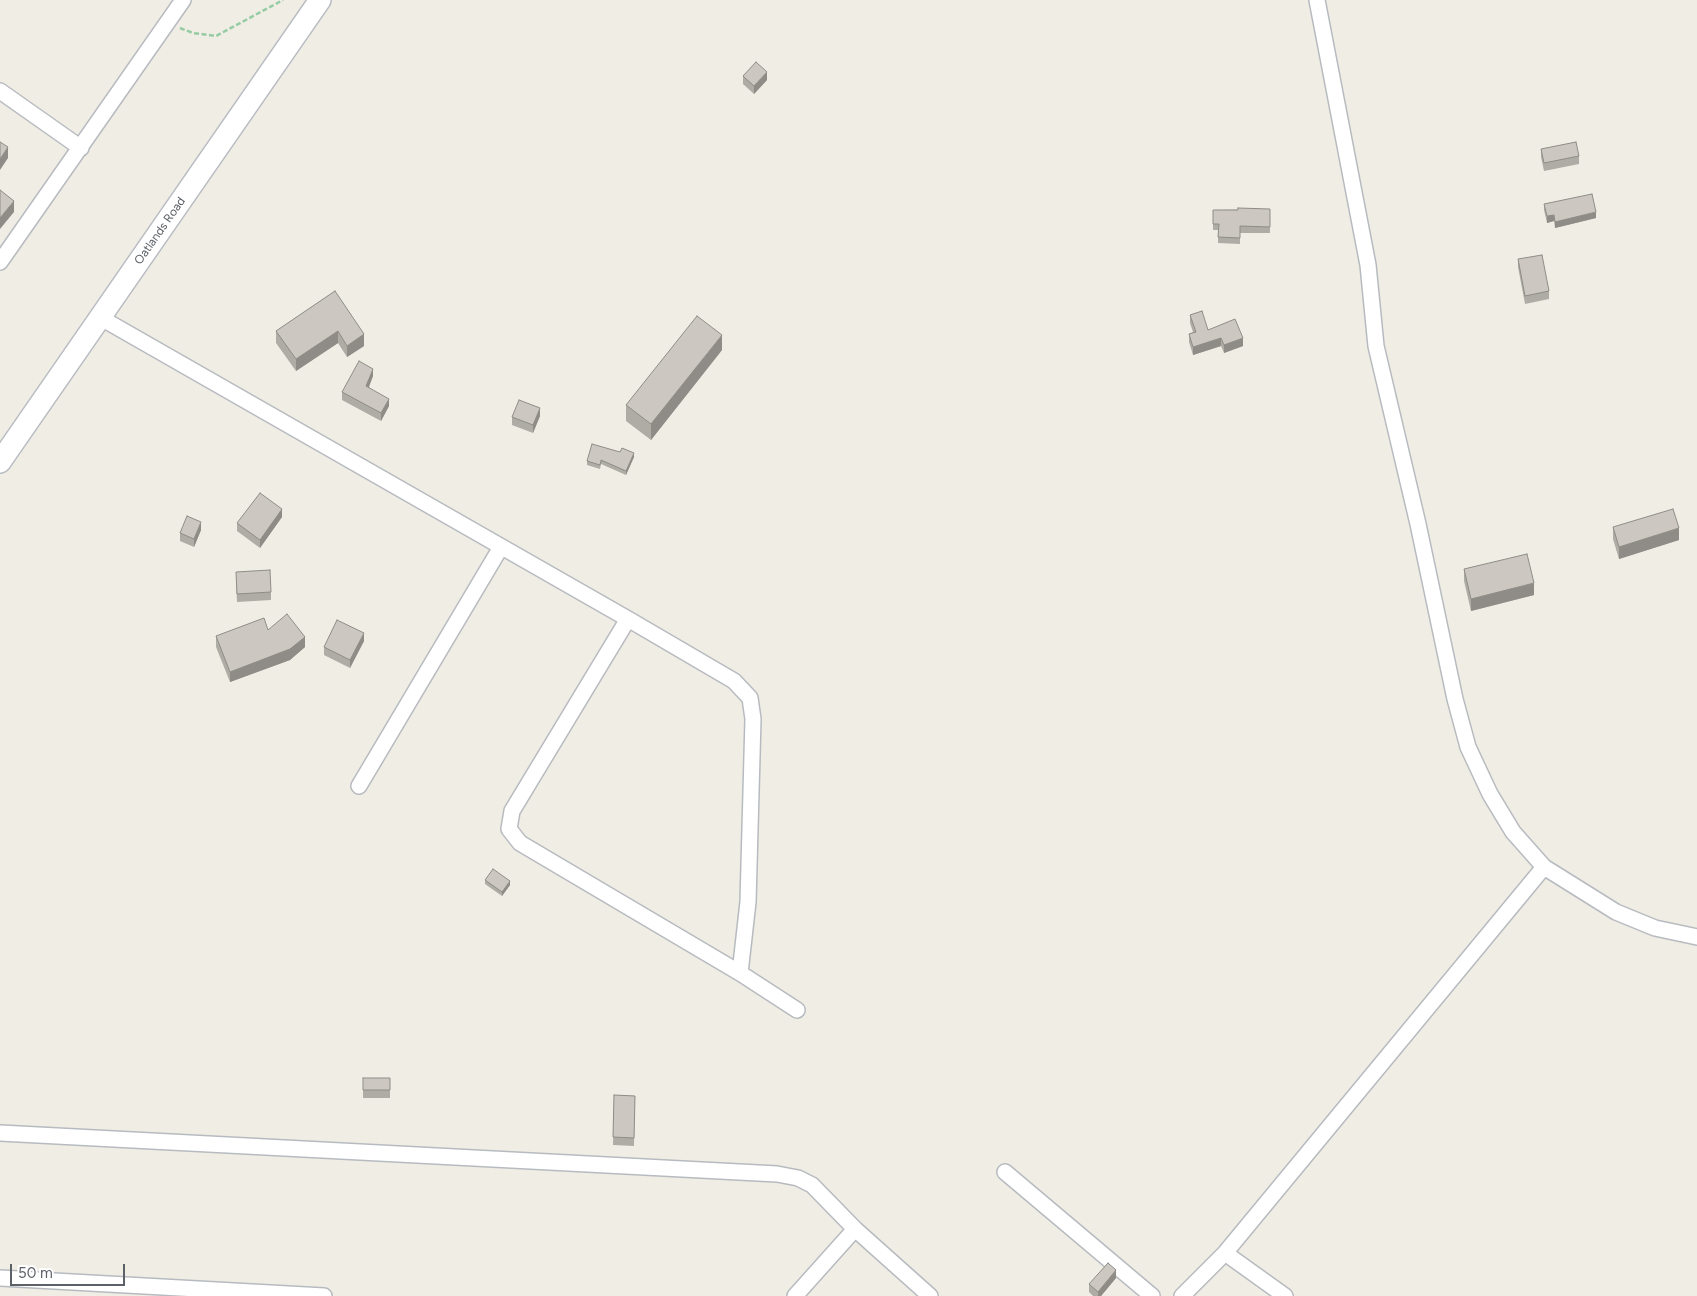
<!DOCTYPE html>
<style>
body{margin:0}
#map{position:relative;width:1697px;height:1296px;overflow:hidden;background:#f0ede4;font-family:Figtree,sans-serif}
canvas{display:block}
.scale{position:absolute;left:10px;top:1264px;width:115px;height:22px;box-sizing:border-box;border:2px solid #5c6167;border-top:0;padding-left:6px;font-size:15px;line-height:18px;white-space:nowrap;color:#5c6167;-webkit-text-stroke:4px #fff;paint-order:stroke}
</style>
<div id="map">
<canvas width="1697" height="1296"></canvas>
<div class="scale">50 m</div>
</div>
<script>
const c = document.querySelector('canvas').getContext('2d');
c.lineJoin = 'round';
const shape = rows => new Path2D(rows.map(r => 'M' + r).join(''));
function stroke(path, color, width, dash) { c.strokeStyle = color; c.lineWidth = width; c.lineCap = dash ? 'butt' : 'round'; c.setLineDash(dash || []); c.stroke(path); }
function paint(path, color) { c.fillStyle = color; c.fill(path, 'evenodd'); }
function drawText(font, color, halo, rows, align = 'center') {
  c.font = font + ' Figtree,sans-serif'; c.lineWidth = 5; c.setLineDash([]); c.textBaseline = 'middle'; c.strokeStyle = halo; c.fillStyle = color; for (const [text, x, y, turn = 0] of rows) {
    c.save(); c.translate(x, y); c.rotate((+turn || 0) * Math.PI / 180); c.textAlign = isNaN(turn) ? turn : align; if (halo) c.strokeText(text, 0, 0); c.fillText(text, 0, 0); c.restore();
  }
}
const path = shape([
 [180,28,193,33,216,36,283,0]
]);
const street = shape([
 [1317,0,1368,265,1376,346,1418,524,1455,699,1468,747,1490,794,1513,832,1544,867,1616,912,1655,928,1697,937],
 [0,91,81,148],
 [0,262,183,0],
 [101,318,628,619,734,681,750,698,753,719,748,902,740,973],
 [628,619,512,811,509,829,520,843,740,973,797,1010],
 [359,786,501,547],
 [0,1133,777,1174,798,1178,812,1185,855,1229,930,1296],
 [1005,1172,1152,1296],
 [1225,1253,1285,1296],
 [0,1278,324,1296],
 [795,1296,855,1229],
 [1182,1296,1225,1253,1544,867]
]);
const secondary = shape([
 [0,462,320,0]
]);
const wall = shape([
 [743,76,767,80,754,94,743,84],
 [1541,149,1579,156,1579,164,1544,171,1541,157],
 [1544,204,1596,218,1555,228,1554,221,1547,223,1544,210],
 [1270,209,1270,233,1240,233,1240,244,1218,243,1218,230,1213,230,1213,210],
 [1518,259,1549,291,1549,299,1525,304,1518,267],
 [335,291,364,346,347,357,338,343,296,371,276,343,276,331],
 [1190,315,1208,330,1243,346,1224,353,1221,346,1193,355,1189,342,1189,334,1193,332,1190,323],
 [722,350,651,440,626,421,626,405],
 [373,376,369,387,389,406,381,421,342,400,342,392],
 [540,416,533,433,512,425,512,417],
 [634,457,626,475,601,464,600,469,587,465,587,461],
 [282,517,260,548,237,531,237,523],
 [1613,527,1679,540,1619,559,1613,539],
 [201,530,194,547,180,541,180,533],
 [1464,569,1534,595,1471,611,1464,581],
 [236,580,271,592,271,600,237,602],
 [268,630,305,647,290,660,230,682,216,647,216,636],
 [364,641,350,668,324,655,324,647],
 [485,880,510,885,502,896,485,884],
 [363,1078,390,1078,390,1098,363,1098],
 [614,1095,635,1096,634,1146,613,1145],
 [1116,1278,1101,1296,1093,1296,1089,1292,1089,1284]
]);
const shadedWall = shape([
 [767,72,767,80,754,94,754,86],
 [8,147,8,158,0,170,0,159],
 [14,201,14,212,0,229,0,218],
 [1596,212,1596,218,1555,228,1555,222],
 [1554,215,1554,221,1547,223,1547,216],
 [338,331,338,343,296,371,296,359],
 [364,334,364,346,347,357,347,346],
 [722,335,722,350,651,440,651,424],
 [1221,338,1221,346,1193,355,1193,347],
 [1243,338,1243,346,1224,353,1224,345],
 [373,369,373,376,366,394,366,386],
 [389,399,389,406,381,421,381,413],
 [540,408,540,416,533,433,533,425],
 [634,453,634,457,626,475,626,471],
 [282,509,282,517,260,548,260,540],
 [201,522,201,530,194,547,194,539],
 [1679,528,1679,540,1619,559,1619,547],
 [1534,583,1534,595,1471,611,1471,599],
 [364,633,364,641,350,668,350,660],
 [305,637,305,647,290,660,230,682,230,672],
 [510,881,510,885,502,896,502,892],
 [1116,1270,1116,1278,1101,1296,1098,1296,1098,1292]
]);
const building = shape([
 [756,62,767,72,754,86,743,76,756,62],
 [0,142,8,147,0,159,0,142],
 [1576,142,1579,156,1544,163,1541,149,1576,142],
 [0,190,14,201,0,218,0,190],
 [1592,194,1596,212,1555,222,1554,215,1547,216,1544,204,1592,194],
 [1238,208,1270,209,1270,227,1240,226,1240,238,1218,237,1219,224,1213,224,1213,210,1238,210,1238,208],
 [1542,255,1549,291,1525,296,1518,259,1542,255],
 [335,291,364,334,347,346,338,331,296,359,276,331,335,291],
 [1202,311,1208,330,1235,319,1243,338,1224,345,1221,338,1193,347,1189,334,1196,332,1190,315,1202,311],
 [697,316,722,335,651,424,626,405,697,316],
 [359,361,373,369,366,386,389,399,381,413,342,392,359,361],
 [519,400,540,408,533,425,512,417,519,400],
 [592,444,620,452,622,448,634,453,626,471,601,460,600,465,587,461,592,444],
 [260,493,282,509,260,540,237,523,260,493],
 [1673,509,1679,528,1619,547,1613,527,1673,509],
 [187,516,201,522,194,539,180,533,187,516],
 [1527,554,1534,583,1471,599,1464,569,1527,554],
 [270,570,271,592,237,594,236,572,270,570],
 [287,614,305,637,290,649,230,672,216,636,264,618,268,630,287,614],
 [337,620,364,633,350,660,324,647,337,620],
 [493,869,510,881,502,892,485,880,493,869],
 [363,1078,390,1078,390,1090,363,1090,363,1078],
 [614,1095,635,1096,634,1138,613,1137,614,1095],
 [1108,1263,1116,1270,1098,1292,1089,1284,1108,1263]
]);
const streetNames = [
 ["Oatlands Road",160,231,-55]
];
stroke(street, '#b7bbc0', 18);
stroke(secondary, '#b8bcc2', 24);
stroke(path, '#96cca3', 2.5, [5, 2.5]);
stroke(street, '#fff', 15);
stroke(secondary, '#fff', 21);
paint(wall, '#afaca6');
paint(shadedWall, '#8f8c87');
paint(building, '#ccc8c1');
stroke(building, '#8f8c87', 1);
drawText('12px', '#5c6167', '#fff', streetNames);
</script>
